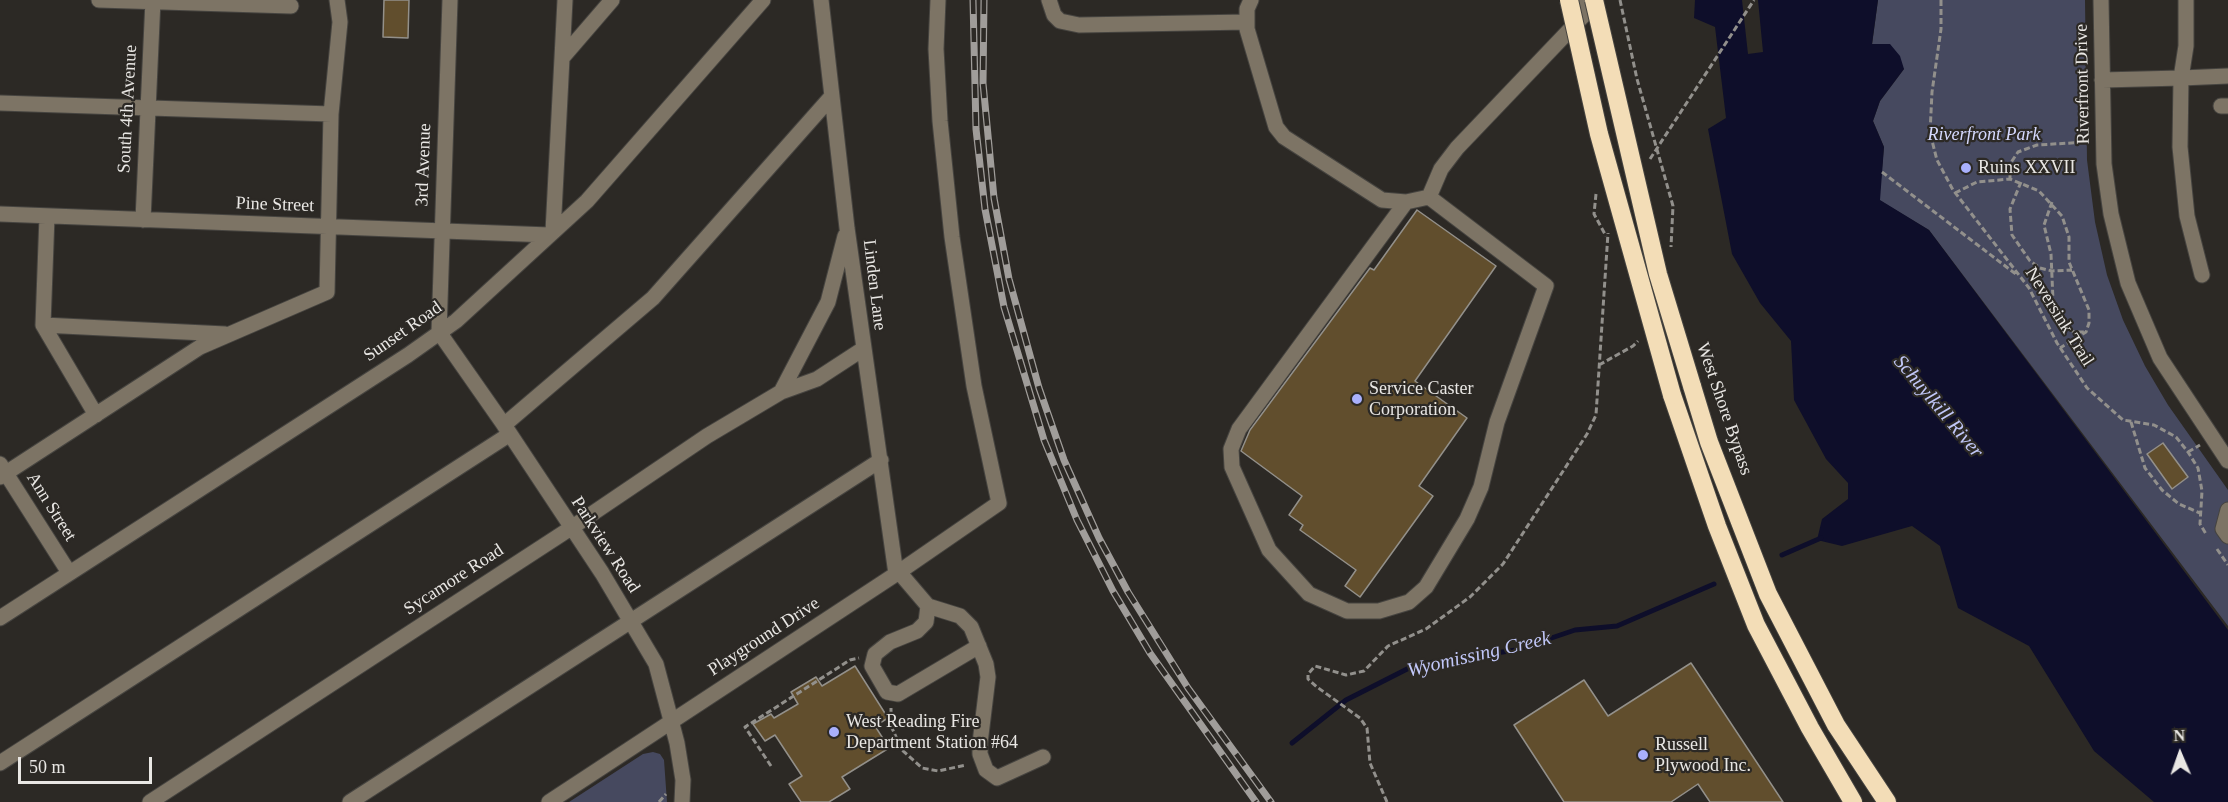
<!DOCTYPE html>
<style>
body{margin:0}
#map{position:relative;width:2228px;height:802px;overflow:hidden;background:#2c2925;font-family:Georgia,serif}
canvas{display:block}
.north{position:absolute;left:2150px;top:724px;width:60px;height:60px;-webkit-text-stroke:4px #2c2925;paint-order:stroke;rotate:358deg;font-size:16px;font-weight:700;line-height:24px;text-align:center;color:#e9e7e4}
.north::after{content:'';display:block;margin:auto;width:21px;height:27px;background:#e9e7e4;clip-path:polygon(50% 0,100% 100%,50% 72%,0 100%)}
.scale{position:absolute;left:18px;top:757px;width:134px;height:27px;box-sizing:border-box;border:3px solid #e9e7e4;border-top:0;padding-left:8px;font-size:18px;line-height:21px;white-space:nowrap;color:#e9e7e4;-webkit-text-stroke:4px #2c2925;paint-order:stroke}
</style>
<div id="map">
<canvas width="2228" height="802"></canvas>
<div class="north">N</div>
<div class="scale">50 m</div>
</div>
<script>
const c = document.querySelector('canvas').getContext('2d');
c.lineJoin = 'round';
function paint(path, color) { c.fillStyle = color; c.fill(path, 'evenodd'); }
const shape = rows => new Path2D(rows.map(r => 'M' + r).join(''));
function stroke(path, color, width, dash) { c.strokeStyle = color; c.lineWidth = width; c.lineCap = dash ? 'butt' : 'round'; c.setLineDash(dash || []); c.stroke(path); }
function drawText(font, color, halo, rows, align = 'center') {
  c.font = font + ' Georgia,serif'; c.lineWidth = 4.5; c.setLineDash([]); c.textBaseline = 'middle'; c.strokeStyle = halo; c.fillStyle = color; for (const [text, x, y, turn = 0] of rows) {
    c.save(); c.translate(x, y); c.rotate((+turn || 0) * Math.PI / 180); c.textAlign = isNaN(turn) ? turn : align; if (halo) c.strokeText(text, 0, 0); c.fillText(text, 0, 0); c.restore();
  }
}
const green = shape([
 [1878,0,2085,0,2087,160,2095,222,2107,275,2123,320,2145,366,2168,405,2228,490,2228,626,1929,230,1879,200,1884,147,1873,121,1880,101,1904,69,1872,45],
 [653,752,660,754,664,760,667,802,569,802,643,754]
]);
const water = shape([
 [1695,0,1742,0,1748,54,1763,52,1758,0,1878,0,1872,44,1890,44,1900,56,1904,69,1880,101,1873,121,1884,147,1880,200,1929,230,2228,630,2228,802,2154,802,2094,751,2029,646,1958,608,1940,546,1912,526,1842,546,1817,540,1822,519,1848,499,1848,483,1826,459,1794,400,1791,341,1760,303,1732,254,1708,129,1726,118,1715,27,1694,18]
]);
const stream = shape([
 [1782,555,1821,538],
 [1292,743,1346,700,1415,665,1516,650,1575,630,1617,626,1714,584]
]);
const building = shape([
 [384,0,409,0,408,38,383,37,384,0],
 [1417,210,1496,266,1415,381,1467,418,1419,486,1433,496,1360,597,1345,586,1356,570,1300,530,1303,525,1289,515,1302,496,1241,451,1250,430,1370,268,1374,270,1417,210],
 [2163,443,2188,477,2172,489,2147,454,2163,443],
 [1691,663,1783,802,1710,802,1698,784,1671,802,1564,802,1514,725,1584,680,1608,716,1691,663],
 [855,666,888,718,875,726,889,748,842,777,850,789,829,802,801,802,789,784,802,776,775,735,765,741,753,724,771,714,774,718,798,704,791,692,816,677,822,686,855,666]
]);
const path = shape([
 [1620,0,1637,79,1673,206,1671,247],
 [1941,0,1941,29,1932,92,1930,133,1937,160,1953,190,2029,288,2057,343,2087,388,2123,420,2154,425,2176,437,2188,452,2198,468,2202,491,2200,524,2206,534],
 [1882,172,2017,275],
 [2010,179,2010,164,2018,152,2037,145,2088,142],
 [2021,182,2010,209,2012,235,2030,261,2040,268,2052,271,2072,270],
 [1955,193,1977,182,2010,179,2039,191,2062,216,2069,237,2069,262,2089,310,2089,323,2086,332,2060,348],
 [1596,194,1594,214,1606,236],
 [2052,202,2044,225,2051,254,2053,300,2063,325,2074,332,2084,332],
 [1599,365,1633,346,1638,341],
 [2131,422,2145,468,2162,490,2179,504,2200,513],
 [2188,452,2200,445],
 [2217,549,2228,565],
 [891,708,891,726,902,750,922,768,938,771,966,765],
 [771,766,745,727,850,660,859,658],
 [659,802,666,794],
 [1387,802,1370,763,1367,728,1360,718,1317,687,1308,679,1308,674,1315,666,1346,675,1364,671,1388,646,1426,629,1470,597,1503,564,1587,434,1596,415,1608,233]
]);
const minor = shape([
 [99,0,291,6],
 [450,0,439,332,504,425,602,573,656,664,677,743,683,780,682,802],
 [821,0,847,228,896,574],
 [1049,0,1054,15,1060,21,1079,25,1247,22],
 [1251,0,1247,9,1247,29,1276,127,1284,137,1382,200,1406,202,1429,197,1546,286,1497,422,1481,487,1467,519,1426,587,1409,602,1379,611,1347,611,1309,594,1269,550,1232,467,1231,449,1239,429,1406,202],
 [2101,0,2104,164,2111,214,2128,283,2160,358,2228,461],
 [2186,0,2186,46,2181,78,2228,76],
 [562,58,565,0],
 [2102,80,2181,78,2180,147,2187,216,2202,275],
 [0,103,331,114],
 [2221,106,2228,106],
 [1429,197,1441,169,1457,148,1583,16,1580,0],
 [0,214,549,235],
 [47,216,43,325,96,415],
 [143,220,153,0],
 [553,232,562,58,612,0],
 [43,325,225,334],
 [781,392,828,302,845,236],
 [504,425,653,298,832,96],
 [0,464,68,571],
 [0,477,200,347,327,292,331,114,340,22,337,0],
 [2228,510,2223,529,2228,536],
 [899,572,928,606,960,616,971,627,986,664,988,677,980,743,980,754,986,770,997,778,1043,757],
 [928,606,926,622,917,631,890,642,875,654,872,666,887,692,898,694,979,646],
 [0,618,408,355,456,321,587,201,763,0],
 [0,763,510,434],
 [150,802,571,528,707,436,781,392,817,379,863,349],
 [350,802,881,460],
 [549,802,896,574,999,503,974,386,952,237,940,121,936,49,938,0]
]);
const highway = shape([
 [1692,386,1709,442,1768,594,1836,725,1887,802],
 [1672,395,1717,526,1756,625,1810,728,1853,802]
]);
const rail = shape([
 [973,0,976,129,985,209,1004,307,1044,440,1077,520,1113,591,1150,653,1256,802],
 [984,0,983,83,994,198,1009,279,1039,388,1064,460,1099,538,1128,592,1188,688,1271,802]
]);
const pathBridge = shape([
 [1650,159,1754,0]
]);
const highwayBridge = shape([
 [1569,0,1599,134,1672,395],
 [1594,0,1658,274,1692,386]
]);
const markers = [
 [1966,168,6,"#a9b0fc"],
 [1357,399,6,"#a9b0fc"],
 [834,732,6,"#a9b0fc"],
 [1643,755,6,"#a9b0fc"]
];
const streetNames = [
 ["Riverfront Drive",2083,84,-91],
 ["South 4th Avenue",128,109,-87],
 ["3rd Avenue",424,165,-88],
 ["Pine Street",275,205,2],
 ["Linden Lane",874,285,83],
 ["Neversink Trail",2059,317,58],
 ["Sunset Road",403,332,-35],
 ["West Shore Bypass",1724,409,71],
 ["Ann Street",51,507,58],
 ["Parkview Road",605,545,57],
 ["Sycamore Road",454,580,-33],
 ["Playground Drive",764,637,-33]
];
const parkNames = [
 ["Riverfront Park",1984,135]
];
const poiNames = [
 ["Ruins XXVII",1978,168],
 ["Service Caster",1369,389],
 ["Corporation",1369,410],
 ["West Reading Fire",846,722],
 ["Department Station #64",846,743],
 ["Russell",1655,745],
 ["Plywood Inc.",1655,766]
];
const waterNames = [
 ["Schuylkill River",1938,407,50],
 ["Wyomissing Creek",1479,655,-13]
];
paint(green, '#46495f');
paint(water, '#0e0e2a');
stroke(stream, '#0e0e2a', 5);
paint(building, '#614e2d');
stroke(building, '#93908a', 1.5);
stroke(minor, '#464440', 17);
stroke(highway, '#464440', 20);
stroke(path, '#92908c', 3, [6, 3]);
stroke(minor, '#7d7465', 15);
stroke(highway, '#f3ddb7', 18);
stroke(rail, '#a09d9a', 7);
stroke(rail, '#2c2925', 4.5, [14]);
stroke(highwayBridge, '#464440', 20, []);
stroke(pathBridge, '#92908c', 3, [6, 3]);
stroke(highwayBridge, '#f3ddb7', 18);
for (const [x, y, r, color] of markers) { const dot = new Path2D(); dot.arc(x, y, r, 0, 2 * Math.PI); c.fillStyle = color; c.fill(dot); stroke(dot, '#2c2925', 2); }
drawText('18px', '#e9e7e4', '#2c2925', streetNames);
drawText('italic 18px', '#d5d9fe', '#2c2925', parkNames);
drawText('18px', '#e9e7e4', '#2c2925', poiNames, 'left');
drawText('italic 20px', '#c1c7f8', '#2c2925', waterNames);
</script>
